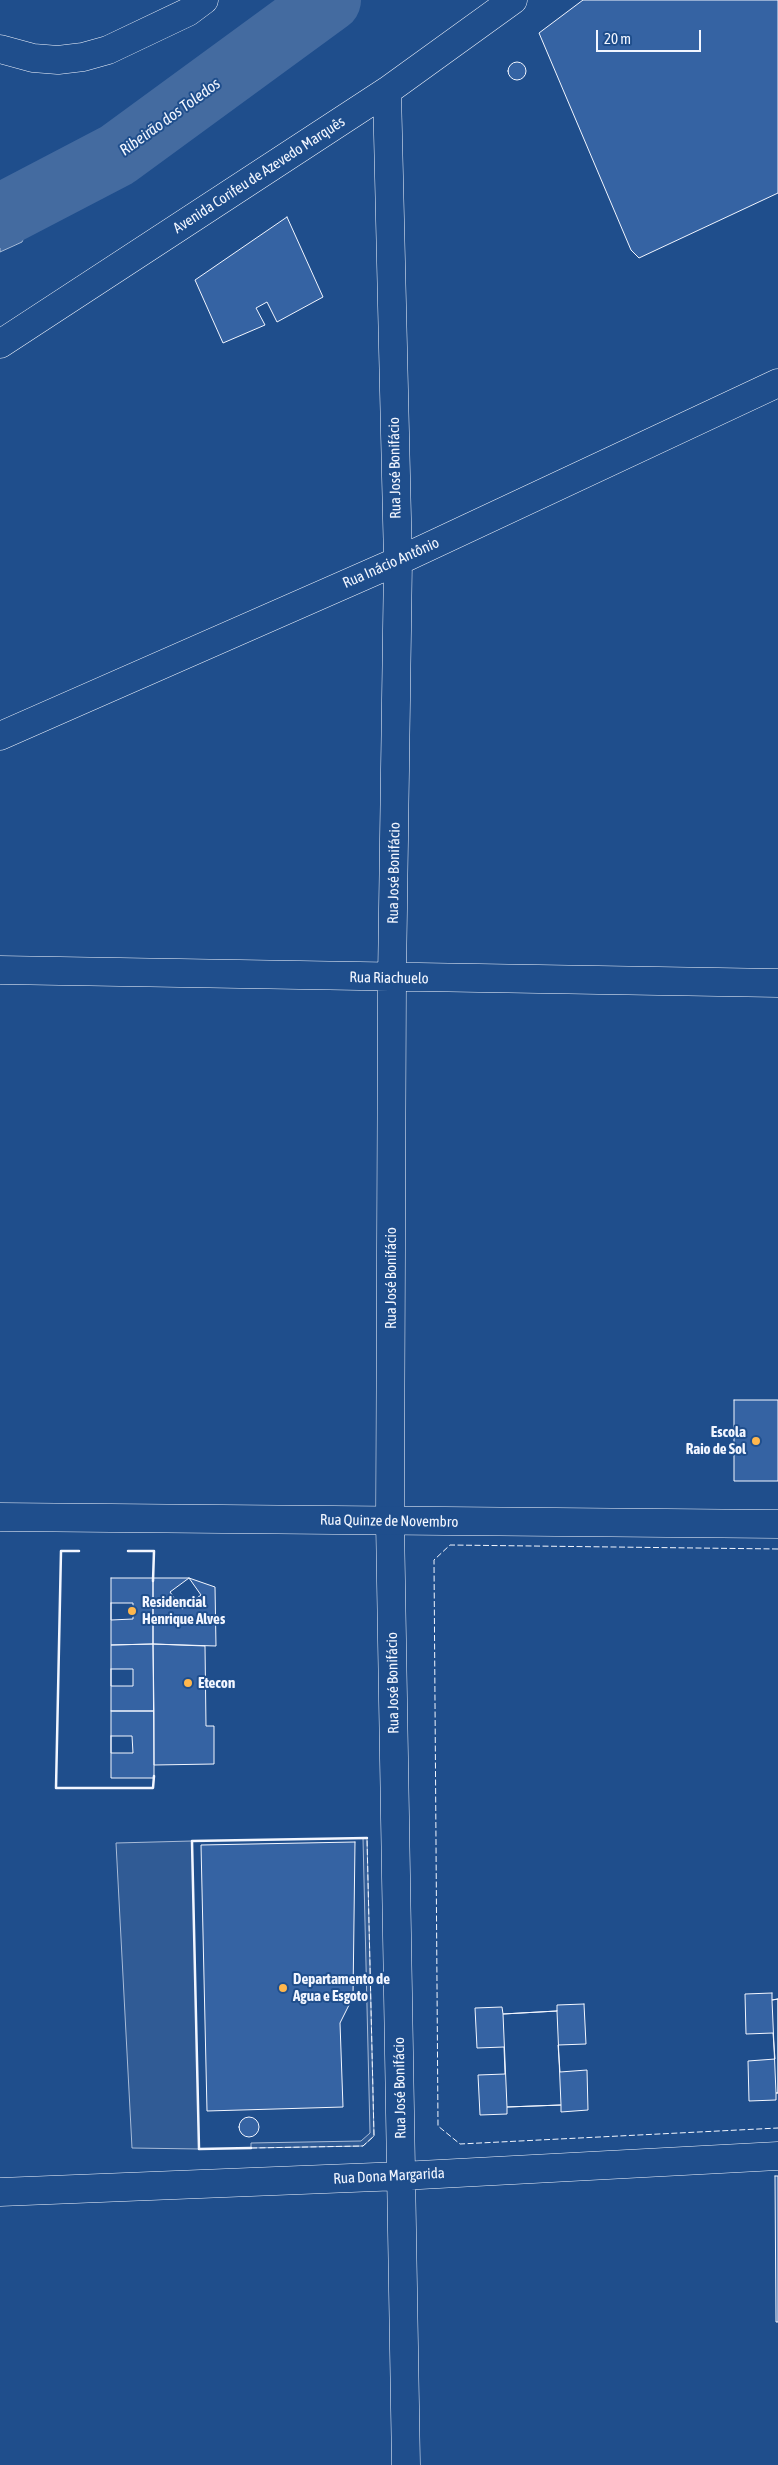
<!DOCTYPE html>
<meta charset="utf-8">
<style>
body{margin:0}
#map{position:relative;width:778px;height:2465px;overflow:hidden;background:#1f4e8c;font-family:"Asap Condensed",sans-serif}
canvas{display:block}
.scale{position:absolute;left:596px;top:30px;width:105px;height:22px;box-sizing:border-box;border:2px solid #f2f6ff;border-top:0;padding-left:6px;font-size:15px;line-height:18px;white-space:nowrap;color:#f2f6ff;-webkit-text-stroke:4px #1f4e8c;paint-order:stroke}
</style>
<div id="map">
<canvas width="778" height="2465"></canvas>
<div class="scale">20 m</div>
</div>
<script>
const c = document.querySelector('canvas').getContext('2d');
c.lineJoin = 'round';
function paint(path, color) { c.fillStyle = color; c.fill(path, 'evenodd'); }
const shape = rows => new Path2D(rows.map(r => 'M' + r).join(''));
function stroke(path, color, width, dash) { c.strokeStyle = color; c.lineWidth = width; c.lineCap = dash ? 'butt' : 'round'; c.setLineDash(dash || []); c.stroke(path); }
function drawText(font, color, halo, rows, align = 'center') {
  c.font = font + ' "Asap Condensed",sans-serif'; c.lineWidth = 4; c.setLineDash([]); c.textBaseline = 'middle'; c.strokeStyle = halo; c.fillStyle = color; for (const [text, x, y, turn = 0] of rows) {
    c.save(); c.translate(x, y); c.rotate((+turn || 0) * Math.PI / 180); c.textAlign = isNaN(turn) ? turn : align; if (halo) c.strokeText(text, 0, 0); c.fillText(text, 0, 0); c.restore();
  }
}
const built = shape([
 [363,1838,367,1838,374,2136,363,2146,251,2148,251,2143,361,2141,370,2133,363,1838],
 [192,1841,199,2149,132,2148,116,1843,192,1841]
]);
const water = shape([
 [8,183,43,194,22,242,0,252,0,187,8,183]
]);
const river = shape([
 [0,216,117,155,329,0]
]);
const building = shape([
 [583,0,778,0,778,193,639,258,631,250,539,33,583,0],
 '508 71a9 9 0 1 1 18 0a9 9 0 1 1-18 0Z',
 [287,217,323,297,277,322,267,302,256,308,265,325,223,343,195,280,287,217],
 [734,1400,778,1400,778,1481,734,1481,734,1400],
 [111,1578,153,1578,153,1644,111,1645,111,1578],
 [153,1578,189,1578,215,1587,216,1646,153,1644,153,1578],
 [189,1578,201,1595,182,1609,170,1592,189,1578],
 [111,1603,133,1603,133,1619,111,1620,111,1603],
 [153,1644,205,1646,206,1726,214,1726,214,1764,154,1765,153,1644],
 [153,1644,154,1711,111,1711,111,1645,153,1644],
 [111,1669,133,1669,133,1686,111,1686,111,1669],
 [111,1711,154,1711,154,1778,111,1778,111,1711],
 [111,1736,132,1736,133,1753,111,1753,111,1736],
 [355,1842,353,1997,340,2023,343,2107,207,2111,201,1845,355,1842],
 [772,1993,772,2000,778,1999,778,2093,776,2093,776,2100,749,2101,748,2061,775,2059,773,2033,746,2034,745,1994,772,1993],
 [778,1999,778,2093,776,2093,772,2000,778,1999],
 [584,2004,586,2044,558,2045,560,2072,587,2070,588,2110,561,2112,561,2105,507,2107,507,2114,480,2115,478,2075,505,2074,504,2047,477,2048,475,2008,502,2007,503,2014,557,2011,557,2005,584,2004],
 [557,2011,561,2105,507,2107,503,2014,557,2011],
 '239 2127a10 10 0 1 1 20 0a10 10 0 1 1-20 0Z',
 [775,2176,778,2176,778,2322,776,2322,775,2176]
]);
const minor = shape([
 [0,49,33,58,58,60,83,57,108,50,188,12,204,0],
 [387,91,398,561,392,978,390,1522,406,2465],
 [0,344,387,91,513,0],
 [0,736,398,561,778,383],
 [0,970,778,983],
 [0,2192,401,2176,778,2156]
]);
const major = shape([
 [0,1517,778,1524]
]);
const fence = shape([
 [778,1549,450,1545,434,1560,438,2126,460,2144,778,2128],
 [251,2148,363,2146,374,2136,367,1838]
]);
const wall = shape([
 [79,1551,61,1551,56,1788,153,1788,154,1776],
 [128,1551,154,1551,153,1581],
 [251,2148,199,2149,192,1841,367,1838]
]);
const markers = [
 [756,1441,5,"#ffb74d"],
 [132,1611,5,"#ffb74d"],
 [188,1683,5,"#ffb74d"],
 [283,1988,5,"#ffb74d"]
];
const streetNames = [
 ["Avenida Corifeu de Azevedo Marquês",259,175,-33],
 ["Rua José Bonifácio",395,468,-91],
 ["Rua Inácio Antônio",391,563,-24],
 ["Rua José Bonifácio",394,873,-89],
 ["Rua Riachuelo",389,978,1],
 ["Rua José Bonifácio",391,1278,-90],
 ["Rua Quinze de Novembro",389,1521,1],
 ["Rua José Bonifácio",393,1683,-91],
 ["Rua José Bonifácio",400,2088,-91],
 ["Rua Dona Margarida",389,2176,-3]
];
const poiNames = [
 ["Escola",746,1432,"right"],
 ["Raio de Sol",746,1449,"right"],
 ["Residencial",142,1602],
 ["Henrique Alves",142,1619],
 ["Etecon",198,1683],
 ["Departamento de",293,1979],
 ["Agua e Esgoto",293,1996]
];
const waterNames = [
 ["Ribeirão dos Toledos",170,117,-36]
];
paint(built, '#305b95');
stroke(built, '#a8bbd7', 1);
paint(water, '#446ba0');
stroke(water, '#a8bbd7', 1);
stroke(river, '#446ba0', 64);
paint(building, '#3563a3');
stroke(building, '#f2f6ff', 1);
stroke(minor, '#f2f6ff', 29);
stroke(major, '#f2f6ff', 29);
stroke(minor, '#1f4e8c', 28);
stroke(major, '#1f4e8c', 28);
stroke(fence, '#f2f6ff', 1, [6, 2.5]);
stroke(wall, '#f2f6ff', 2.5);
for (const [x, y, r, color] of markers) { const dot = new Path2D(); dot.arc(x, y, r, 0, 2 * Math.PI); c.fillStyle = color; c.fill(dot); stroke(dot, '#1f4e8c', 2); }
drawText('15px', '#f2f6ff', '#1f4e8c', streetNames);
drawText('bold 15px', '#f2f6ff', '#1f4e8c', poiNames, 'left');
drawText('italic 16px', '#f2f6ff', '#1f4e8c', waterNames);
</script>
